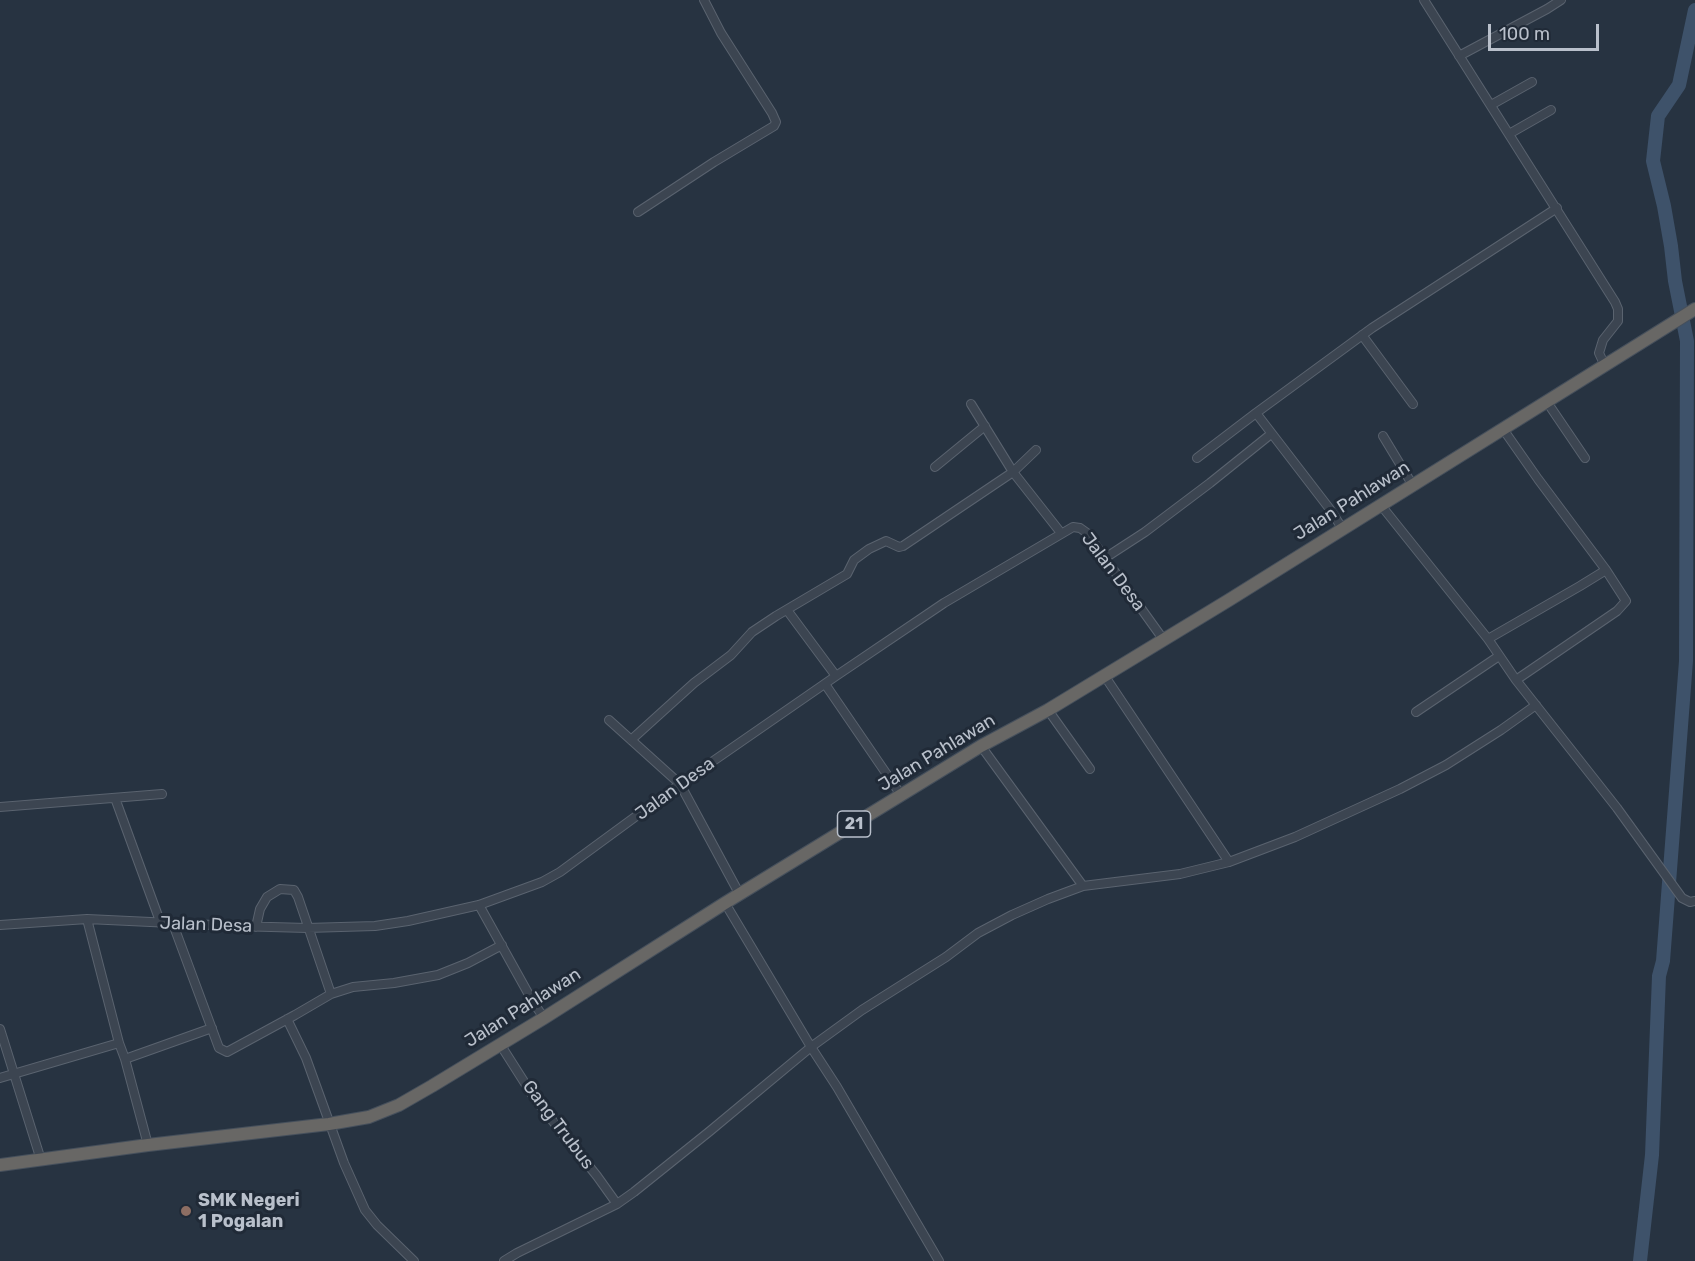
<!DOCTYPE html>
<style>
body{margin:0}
#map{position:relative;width:1695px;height:1261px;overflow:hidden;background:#273341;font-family:Rubik,sans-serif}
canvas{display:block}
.scale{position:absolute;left:1488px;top:24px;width:111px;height:27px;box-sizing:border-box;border:3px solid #b9c0cb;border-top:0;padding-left:8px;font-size:18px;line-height:21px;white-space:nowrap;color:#b9c0cb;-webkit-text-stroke:4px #202a37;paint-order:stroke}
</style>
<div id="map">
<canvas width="1695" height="1261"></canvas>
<div class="scale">100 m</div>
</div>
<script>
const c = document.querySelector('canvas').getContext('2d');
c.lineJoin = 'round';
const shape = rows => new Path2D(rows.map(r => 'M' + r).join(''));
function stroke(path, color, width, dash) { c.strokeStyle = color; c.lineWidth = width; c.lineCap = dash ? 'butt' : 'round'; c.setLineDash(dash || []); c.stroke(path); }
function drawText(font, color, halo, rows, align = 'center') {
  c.font = font + ' Rubik,sans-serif'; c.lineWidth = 6; c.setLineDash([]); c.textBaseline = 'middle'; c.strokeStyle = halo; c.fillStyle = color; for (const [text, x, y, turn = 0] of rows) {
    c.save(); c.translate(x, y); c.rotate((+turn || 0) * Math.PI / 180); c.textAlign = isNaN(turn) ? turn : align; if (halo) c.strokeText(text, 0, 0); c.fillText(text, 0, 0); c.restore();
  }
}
const river = shape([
 [1640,1261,1652,1155,1659,976,1663,961,1686,661,1687,341,1675,281,1671,246,1664,206,1653,161,1658,116,1679,85,1695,10]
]);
const minor = shape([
 [1424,0,1615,302,1618,309,1618,321,1603,340,1599,353,1605,366],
 [1459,56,1547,9,1561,0],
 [1491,105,1532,82],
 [1509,134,1551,110],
 [638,212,714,162,774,126,776,122,772,113,721,33,704,0],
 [1362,335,1413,404],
 [1547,402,1585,458],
 [971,404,1013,472,1061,533],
 [1503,429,1538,479,1606,570,1626,601,1617,611,1516,680],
 [1383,436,1412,484],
 [1197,458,1256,413],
 [935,467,985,426],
 [1380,504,1488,639,1516,680,1617,808,1682,898,1690,902,1695,901],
 [1342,528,1329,508,1256,413,1372,328,1557,208],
 [1105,558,1145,532,1210,483,1271,434],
 [787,610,836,676],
 [1488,639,1580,586,1606,570],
 [1104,675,1229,862],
 [825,684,901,795],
 [1048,710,1090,769],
 [1416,712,1499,656],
 [609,720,680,784,740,895],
 [631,740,694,683,731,655,752,632,776,616,847,574,854,560,869,549,886,541,899,547,903,546,1013,472,1036,450],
 [981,746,1083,886],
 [115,798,161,924],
 [0,807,162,794],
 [725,903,811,1047,837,1087,939,1261],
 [479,905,533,1002,544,1018],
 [87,919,119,1043,125,1059,148,1145],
 [173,924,219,1048,227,1052,295,1015,331,994,298,897,294,890,280,889,267,897,260,909,256,927],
 [0,925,87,919,235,926,307,928,375,926,408,921,479,905,542,882,560,872,680,784,836,676,944,603,1073,527,1080,528,1087,533,1163,639],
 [331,994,353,987,394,983,438,975,468,963,502,945],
 [287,1019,306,1058,344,1163,365,1210,377,1225,414,1261],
 [0,1029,41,1160],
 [500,1044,535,1099,597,1176,617,1204],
 [125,1059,212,1028],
 [0,1078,119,1043],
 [504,1261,517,1253,617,1204,634,1192,710,1131,811,1047,862,1010,946,957,978,933,1012,915,1048,899,1083,886,1180,874,1229,862,1295,837,1400,789,1446,765,1501,730,1536,705]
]);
const trunk = shape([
 [0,1165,148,1145,329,1124,369,1117,399,1105,432,1086,544,1018,725,903,981,746,1048,710,1229,600,1695,309]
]);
const markers = [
 [186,1211,6,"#8d6e63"]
];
const shields = [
 [854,824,33]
];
const shieldNames = [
 ["21",854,824]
];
const streetNames = [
 ["Jalan Pahlawan",1352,501,-32],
 ["Jalan Desa",1113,572,53],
 ["Jalan Pahlawan",937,753,-31],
 ["Jalan Desa",675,789,-36],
 ["Jalan Desa",206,925,2],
 ["Jalan Pahlawan",523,1008,-32],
 ["Gang Trubus",558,1125,53]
];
const poiNames = [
 ["SMK Negeri",198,1201],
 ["1 Pogalan",198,1222]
];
stroke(river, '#3e526a', 14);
stroke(minor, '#5a636f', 10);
stroke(trunk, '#46505c', 14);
stroke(minor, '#3c4551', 8);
stroke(trunk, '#686765', 12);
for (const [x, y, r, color] of markers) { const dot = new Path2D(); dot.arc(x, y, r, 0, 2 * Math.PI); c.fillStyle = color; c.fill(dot); stroke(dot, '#202a37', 2); }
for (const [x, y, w] of shields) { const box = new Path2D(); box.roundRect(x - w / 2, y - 13, w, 26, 4.5); c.fillStyle = '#202a37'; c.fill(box); stroke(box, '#b9c0cb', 1.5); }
drawText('bold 16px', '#b9c0cb', null, shieldNames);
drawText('18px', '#b9c0cb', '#202a37', streetNames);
drawText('bold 18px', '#b9c0cb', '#202a37', poiNames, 'left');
</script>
